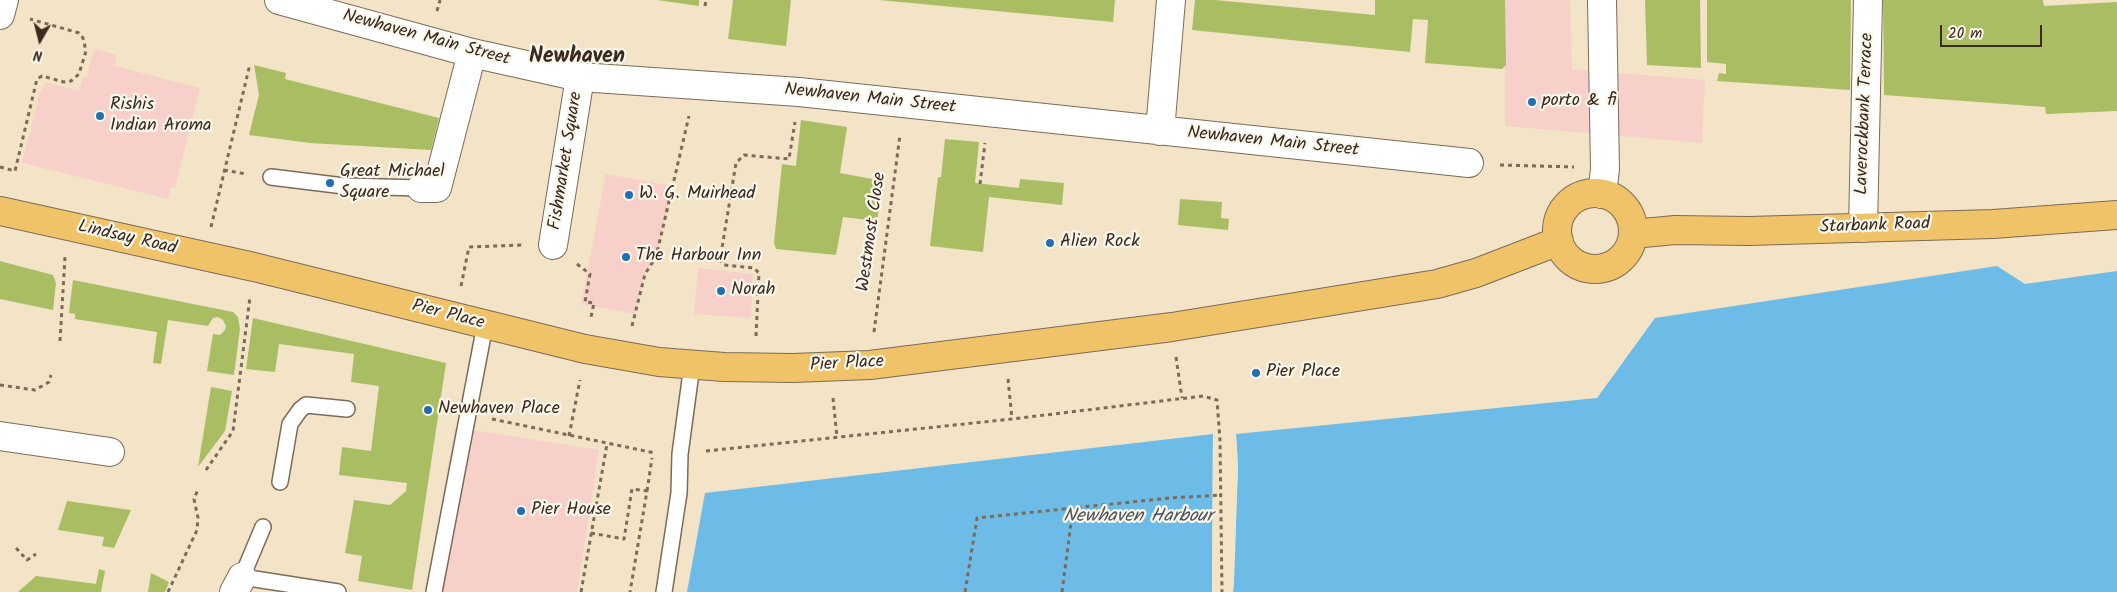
<!DOCTYPE html>
<style>
body{margin:0}
#map{position:relative;width:2117px;height:592px;overflow:hidden;background:#f3e3c7;font-family:Kalam,sans-serif}
canvas{display:block}
.north{position:absolute;left:15px;top:15px;width:50px;height:50px;-webkit-text-stroke:4px #fbf7ec;paint-order:stroke;rotate:188deg;font-size:14px;font-weight:700;line-height:20px;text-align:center;color:#3b2a1e}
.north::after{content:'';display:block;margin:auto;width:18px;height:22px;background:#3b2a1e;clip-path:polygon(50% 0,100% 100%,50% 72%,0 100%)}
.scale{position:absolute;left:1940px;top:25px;width:102px;height:22px;box-sizing:border-box;border:2px solid #3b2a1e;border-top:0;padding-left:6px;font-size:15px;line-height:18px;white-space:nowrap;color:#3b2a1e;-webkit-text-stroke:4px #fbf7ec;paint-order:stroke}
</style>
<div id="map">
<canvas width="2117" height="592"></canvas>
<div class="north">N</div>
<div class="scale">20 m</div>
</div>
<script>
const c = document.querySelector('canvas').getContext('2d');
c.lineJoin = 'round';
function paint(path, color) { c.fillStyle = color; c.fill(path, 'evenodd'); }
const shape = rows => new Path2D(rows.map(r => 'M' + r).join(''));
function stroke(path, color, width, dash) { c.strokeStyle = color; c.lineWidth = width; c.lineCap = dash ? 'butt' : 'round'; c.setLineDash(dash || []); c.stroke(path); }
function drawText(font, color, halo, rows, align = 'center') {
  c.font = font + ' Kalam,sans-serif'; c.lineWidth = 4.5; c.setLineDash([]); c.textBaseline = 'middle'; c.strokeStyle = halo; c.fillStyle = color; for (const [text, x, y, turn = 0] of rows) {
    c.save(); c.translate(x, y); c.rotate((+turn || 0) * Math.PI / 180); c.textAlign = isNaN(turn) ? turn : align; if (halo) c.strokeText(text, 0, 0); c.fillText(text, 0, 0); c.restore();
  }
}
const built = shape([
 [1505,0,1570,0,1572,69,1705,80,1702,143,1505,126],
 [94,49,117,55,115,66,200,88,175,188,171,188,168,199,22,163,40,92,42,92,45,82,79,91,83,77,87,77],
 [606,174,673,186,656,257,645,274,635,314,581,304],
 [698,268,753,274,751,318,694,314],
 [455,427,599,450,577,592,426,592]
]);
const green = shape([
 [656,0,699,0,699,6,657,0],
 [733,0,791,0,786,46,728,39],
 [879,0,1115,0,1113,22],
 [1195,0,1215,0,1375,15,1375,0,1505,0,1506,65,1502,69,1425,63,1428,20,1413,19,1410,52,1192,30],
 [1645,0,1700,0,1701,68,1647,65],
 [1707,0,1851,0,1850,90,1717,81,1719,73,1726,74,1726,64,1707,62],
 [1883,0,2043,0,2044,6,2117,2,2117,111,2046,114,2045,107,1884,95],
 [254,65,286,73,285,79,439,118,431,150,310,143,249,135,259,95],
 [801,120,847,127,840,173,883,181,877,221,843,217,836,255,776,249,774,242,782,164,796,166],
 [945,139,979,142,975,183,1019,188,1020,179,1064,183,1062,205,989,197,983,252,930,246,938,177,941,177],
 [1180,199,1222,202,1221,218,1229,219,1228,230,1178,225],
 [0,261,53,275,56,283,53,310,0,299],
 [73,280,233,312,238,317,240,329,234,375,207,371,213,334,220,335,225,330,226,326,223,320,218,317,213,318,208,326,168,320,161,364,153,363,157,332,75,319,75,314,69,313],
 [253,318,446,363,412,590,358,581,362,556,345,553,354,500,390,505,406,491,407,483,339,475,342,447,371,451,379,386,351,382,354,354,279,344,275,372,246,369],
 [211,387,232,391,225,431,198,467],
 [67,501,131,510,114,548,102,546,104,537,58,530],
 [99,569,105,571,101,592,18,592,36,576,96,584],
 [151,573,169,582,165,592,148,592]
]);
const water = shape([
 [1997,266,2025,284,2117,271,2117,592,1233,592,1238,466,1236,434,1597,398,1655,318],
 [1213,434,1212,592,687,592,705,493]
]);
const pier = shape([
 [1213,434,1216,434,1215,592,1212,592],
 [1233,434,1236,434,1238,466,1234,584,1233,592,1231,592,1235,466]
]);
const path = shape([
 [705,6,706,0],
 [437,11,440,0],
 [1500,165,1574,167],
 [0,167,15,171,37,79,42,76,64,82,71,81,79,74,86,51,83,38,79,33,30,19],
 [224,170,246,174],
 [980,184,985,143],
 [211,227,250,64],
 [577,264,590,274,585,302,594,303,591,317],
 [461,286,469,247,522,245],
 [632,326,645,274,656,257,689,116],
 [874,332,900,135],
 [756,336,759,273,754,268,724,265,720,260,736,163,744,155,789,159,795,122],
 [60,341,65,257],
 [1176,357,1182,398],
 [1008,379,1012,419],
 [0,385,35,390,49,382,51,375],
 [833,398,837,437],
 [492,419,655,453],
 [569,436,580,380],
 [706,451,1012,419,1203,396,1217,400,1220,440,1222,592],
 [206,470,233,431,250,297],
 [647,491,652,458],
 [591,533,624,539,632,489,647,491,630,592],
 [16,548,27,560,36,554],
 [168,592,197,530,198,518,194,499,198,489],
 [581,592,607,444],
 [965,592,977,518,1170,498,1221,495],
 [1062,592,1073,508]
]);
const service = shape([
 [271,177,344,186,421,188],
 [280,482,290,424,300,410,306,405,347,409],
 [263,527,242,577,338,592],
 [434,592,485,325],
 [664,592,679,493,680,454,692,365]
]);
const minor = shape([
 [279,0,472,53,580,77,799,92,1469,163],
 [0,15,4,0],
 [1160,131,1171,0],
 [421,188,437,188,472,53],
 [1863,228,1868,0],
 [553,245,580,77],
 [0,436,110,452],
 [234,592,242,577]
]);
const tertiary = shape([
 [1602,194,1605,169,1602,0]
]);
const primary = shape([
 '1557 231a38 38 0 1 1 76 0a38 38 0 1 1-76 0Z',
 [0,211,254,267,585,349,659,362,724,367,793,368,870,365,1172,327,1437,284,1476,273,1559,241],
 [1633,234,1675,230,1749,231,1993,224,2117,215]
]);
const markers = [
 [1532,102,5,"#1f6fb2"],
 [100,116,5,"#1f6fb2"],
 [330,183,5,"#1f6fb2"],
 [629,195,5,"#1f6fb2"],
 [1050,243,5,"#1f6fb2"],
 [626,257,5,"#1f6fb2"],
 [721,291,5,"#1f6fb2"],
 [1256,373,5,"#1f6fb2"],
 [428,410,5,"#1f6fb2"],
 [521,511,5,"#1f6fb2"]
];
const streetNames = [
 ["Newhaven Main Street",426,39,15],
 ["Newhaven Main Street",870,100,6],
 ["Laverockbank Terrace",1866,114,-88],
 ["Newhaven Main Street",1273,143,6],
 ["Fishmarket Square",567,161,-81],
 ["Starbank Road",1875,227,-2],
 ["Westmost Close",873,232,-82],
 ["Lindsay Road",127,239,13],
 ["Pier Place",448,316,14],
 ["Pier Place",847,365,-3]
];
const poiNames = [
 ["porto & fi",1542,102],
 ["Rishis",110,106],
 ["Indian Aroma",110,127],
 ["Great Michael",340,173],
 ["Square",340,194],
 ["W. G. Muirhead",639,195],
 ["Alien Rock",1060,243],
 ["The Harbour Inn",636,257],
 ["Norah",731,291],
 ["Pier Place",1266,373],
 ["Newhaven Place",438,410],
 ["Pier House",531,511]
];
const waterNames = [
 ["Newhaven Harbour",1138,518]
];
const districtNames = [
 ["Newhaven",577,58]
];
paint(built, '#f7d1c9');
paint(green, '#a9be62');
paint(water, '#6dbce8');
paint(pier, '#f3e3c7');
stroke(service, '#7b6b59', 18);
stroke(minor, '#7b6b59', 30);
stroke(tertiary, '#7b6b59', 30);
stroke(primary, '#7b6b59', 30);
stroke(path, '#7b6b59', 3, [4, 4]);
stroke(service, '#fff', 15);
stroke(minor, '#fff', 28);
stroke(tertiary, '#fff', 28);
stroke(primary, '#f0c369', 28);
for (const [x, y, r, color] of markers) { const dot = new Path2D(); dot.arc(x, y, r, 0, 2 * Math.PI); c.fillStyle = color; c.fill(dot); stroke(dot, '#fbf7ec', 2); }
drawText('18px', '#3b2a1e', '#fbf7ec', streetNames);
drawText('18px', '#3b2a1e', '#fbf7ec', poiNames, 'left');
drawText('italic 19px', '#4a565b', '#fbf7ec', waterNames);
drawText('bold 22px', '#3b2a1e', '#fbf7ec', districtNames);
</script>
